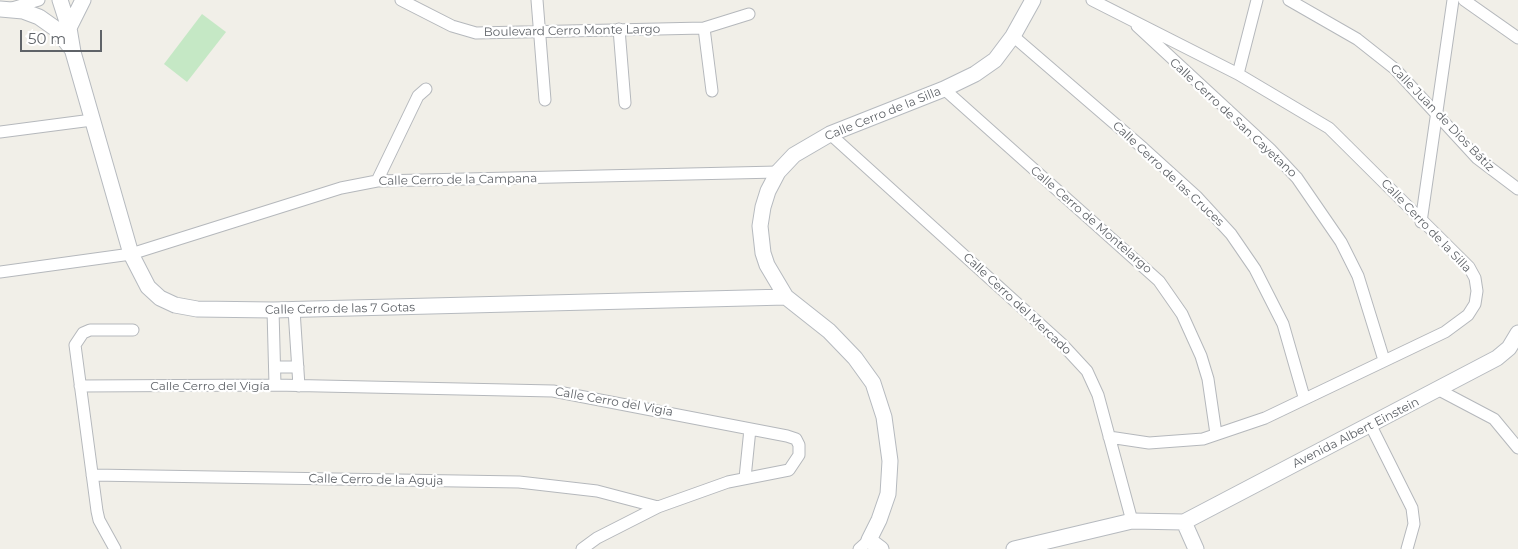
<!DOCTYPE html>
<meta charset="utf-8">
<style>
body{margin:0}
#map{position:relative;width:1518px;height:549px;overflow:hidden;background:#f1efe8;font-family:Montserrat,sans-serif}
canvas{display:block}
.scale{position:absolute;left:20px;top:30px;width:82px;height:22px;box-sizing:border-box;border:2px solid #5f6368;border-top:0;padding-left:6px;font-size:15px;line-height:18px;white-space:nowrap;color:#5f6368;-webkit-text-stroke:4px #fff;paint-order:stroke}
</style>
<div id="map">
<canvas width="1518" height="549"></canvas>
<div class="scale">50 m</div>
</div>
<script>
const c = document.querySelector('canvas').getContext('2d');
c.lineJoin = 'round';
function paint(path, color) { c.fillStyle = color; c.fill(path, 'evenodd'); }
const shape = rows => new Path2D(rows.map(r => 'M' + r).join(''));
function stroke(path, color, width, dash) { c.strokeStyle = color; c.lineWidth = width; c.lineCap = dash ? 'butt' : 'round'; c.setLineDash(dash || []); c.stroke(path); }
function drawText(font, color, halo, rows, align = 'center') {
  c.font = font + ' Montserrat,sans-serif'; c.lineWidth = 4.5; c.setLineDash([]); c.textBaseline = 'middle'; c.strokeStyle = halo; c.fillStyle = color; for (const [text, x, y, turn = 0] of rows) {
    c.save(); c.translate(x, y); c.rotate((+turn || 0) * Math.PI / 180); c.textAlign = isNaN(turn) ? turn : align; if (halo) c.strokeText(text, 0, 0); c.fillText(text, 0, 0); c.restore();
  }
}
const green = shape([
 [202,14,226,32,187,82,164,64]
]);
const street = shape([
 [401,0,452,26,476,33,704,28,749,14],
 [537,0,545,100],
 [1092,0,1238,74,1329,128,1469,267,1475,278,1477,291,1475,304,1468,315,1445,332,1265,418,1203,439,1149,443,1109,437],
 [1289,0,1357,39,1395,69,1477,158,1518,189],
 [1464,0,1518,38],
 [12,8,39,0],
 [1137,26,1270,149,1297,178,1341,242,1358,276,1384,360],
 [704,28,712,91],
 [619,29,625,103],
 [1013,36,1143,148,1196,196,1231,234,1255,269,1283,324,1304,397],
 [1238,74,1257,0],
 [944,89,1159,281,1182,314,1201,356,1208,379,1216,434],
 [0,132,92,120],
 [830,134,1062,344,1087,371,1098,395,1132,521],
 [377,181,418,96,426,89],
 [1421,222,1453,0],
 [0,272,131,254,341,188,377,181,778,172],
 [273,310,275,385],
 [294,310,299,386],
 [275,367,298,367],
 [80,386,275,385,553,391,787,436,796,439,799,445,799,455,789,470,728,482,658,507,597,538,582,549],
 [1439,390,1494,419,1518,448],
 [1371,426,1412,508,1414,524,1407,549],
 [92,475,519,482,597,491,658,507],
 [745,478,750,429],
 [115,549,99,520,97,511,75,345,83,333,90,330,133,330],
 [859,549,869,540]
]);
const secondary = shape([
 [60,0,69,28,73,52,131,254,148,287,160,298,175,305,197,309,273,310,786,297],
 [0,9,23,11,39,17,56,29,71,48],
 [69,28,83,0],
 [1184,522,1196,549],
 [881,549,869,540,879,520,888,494,890,461,884,417,873,383,855,358,829,331,786,297,767,265,763,253,760,226,763,207,768,191,778,172,794,155,830,134,944,89,975,74,995,60,1013,36,1033,0],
 [1014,549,1132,521,1184,522,1497,358,1509,348,1518,333]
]);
const streetNames = [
 ["Boulevard Cerro Monte Largo",572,31,-1],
 ["Calle Cerro de la Silla",883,114,-22],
 ["Calle Cerro de San Cayetano",1233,118,43],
 ["Calle Juan de Dios Bátiz",1442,118,46],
 ["Calle Cerro de las Cruces",1168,174,43],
 ["Calle Cerro de la Campana",458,180,-1],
 ["Calle Cerro de Montelargo",1091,220,41],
 ["Calle Cerro de la Silla",1426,226,46],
 ["Calle Cerro del Mercado",1017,304,43],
 ["Calle Cerro de las 7 Gotas",340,309,-1],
 ["Calle Cerro del Vigía",210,386],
 ["Calle Cerro del Vigía",614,402,10],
 ["Avenida Albert Einstein",1356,433,-27],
 ["Calle Cerro de la Aguja",376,480,1]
];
paint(green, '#c5e8c5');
stroke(street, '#b5b8bc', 13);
stroke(secondary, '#b6babf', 17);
stroke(street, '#fff', 11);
stroke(secondary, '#fff', 15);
drawText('12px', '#5f6368', '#fff', streetNames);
</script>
